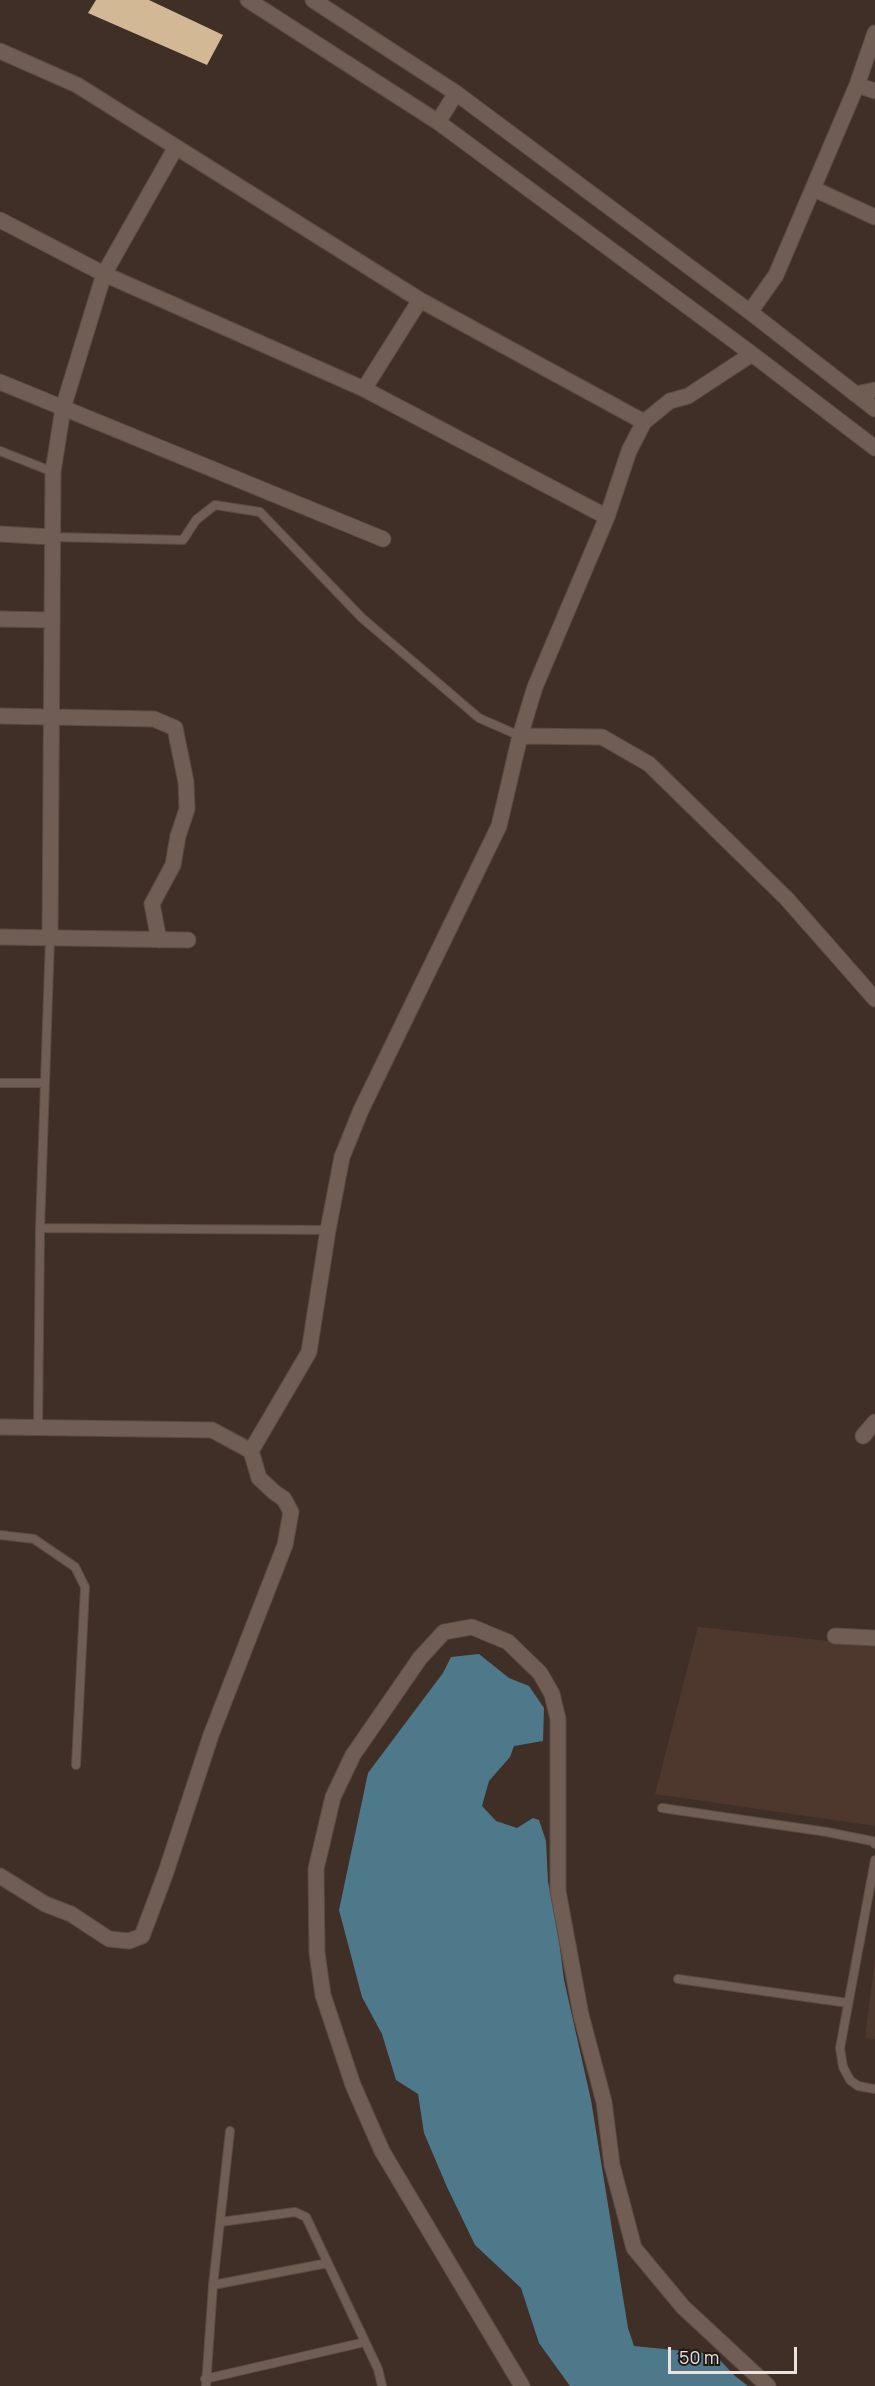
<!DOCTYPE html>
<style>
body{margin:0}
#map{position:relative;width:875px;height:2386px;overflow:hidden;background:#402f27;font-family:Manrope,sans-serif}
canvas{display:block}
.scale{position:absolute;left:668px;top:2347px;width:129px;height:27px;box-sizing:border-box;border:3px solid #ece1dc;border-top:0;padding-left:8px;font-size:18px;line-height:21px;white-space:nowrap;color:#ece1dc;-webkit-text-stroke:4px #211915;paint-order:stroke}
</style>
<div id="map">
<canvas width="875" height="2386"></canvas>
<div class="scale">50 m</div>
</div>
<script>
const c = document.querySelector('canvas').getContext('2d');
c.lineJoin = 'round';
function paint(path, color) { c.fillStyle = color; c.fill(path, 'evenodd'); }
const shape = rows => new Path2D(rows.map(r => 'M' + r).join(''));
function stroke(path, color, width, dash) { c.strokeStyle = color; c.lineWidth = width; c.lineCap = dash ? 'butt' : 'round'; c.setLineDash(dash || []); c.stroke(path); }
const built = shape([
 [698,1627,875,1646,875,1826,655,1794],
 [875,1960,875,2039,865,2038]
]);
const water = shape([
 [479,1654,509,1678,529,1686,544,1708,543,1741,514,1746,510,1757,489,1781,482,1806,496,1821,517,1828,533,1818,539,1820,546,1841,548,1882,556,1917,564,1980,591,2100,628,2328,634,2346,714,2354,735,2376,748,2386,570,2386,539,2343,521,2288,475,2245,447,2187,424,2133,418,2094,396,2080,382,2034,362,1997,339,1910,368,1773,443,1673,451,1657]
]);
const building = shape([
 [96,0,149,0,223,35,207,65,88,13]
]);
const service = shape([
 [0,451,53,472],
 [52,537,183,540,196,520,215,505,260,512,362,618,479,718,520,736],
 [0,1083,44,1083],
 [40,1228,328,1230],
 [38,1429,40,1228,50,938],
 [0,1535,34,1539,75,1567,85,1587,76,1765],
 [662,1808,827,1832,872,1841,875,1844],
 [875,1860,840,2048,843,2067,850,2080,858,2086,875,2089],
 [678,1979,848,2003],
 [220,2222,295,2212,306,2217,378,2369,382,2386],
 [213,2285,328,2263],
 [205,2379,365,2342],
 [206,2386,213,2285,230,2131]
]);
const minor = shape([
 [248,0,438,122,752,354,875,448],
 [313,0,456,93,750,312,875,409],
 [0,51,77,85,420,300,644,422],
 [857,85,875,91],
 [438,122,456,93],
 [814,189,875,217],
 [0,220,104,274,364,389,607,517],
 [750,312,776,275,857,85,875,33],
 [752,354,688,396,670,401,644,422,629,451,607,517,535,687,520,736,602,737,649,764,787,899,875,999],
 [0,382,383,539],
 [364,389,420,300],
 [855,394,875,390],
 [0,534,52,537],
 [0,619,51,620],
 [0,716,154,719,175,728,186,782,187,809,178,836,173,865,152,904,159,940],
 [0,937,188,940],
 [50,938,53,472,63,408,104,274,176,147],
 [0,1427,212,1430,251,1451,309,1352,328,1230,342,1157,361,1110,499,826,520,736],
 [863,1436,875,1422],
 [835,1636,875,1638],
 [0,1876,45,1904,71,1914,109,1939,129,1941,142,1936,166,1872,211,1735,285,1545,291,1512,284,1499,274,1492,259,1478,251,1451],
 [522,2386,382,2151,353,2085,323,1995,317,1953,316,1869,333,1797,353,1755,420,1658,444,1632,472,1627,508,1642,540,1673,552,1694,558,1719,558,1891,581,2015,604,2102,612,2165,634,2248,683,2307,768,2386]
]);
paint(built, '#4e372d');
paint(water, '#4e798b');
paint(building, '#d3b896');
stroke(service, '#594c44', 10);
stroke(minor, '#594c44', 17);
stroke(service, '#705d54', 8);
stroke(minor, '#705d54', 15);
</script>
